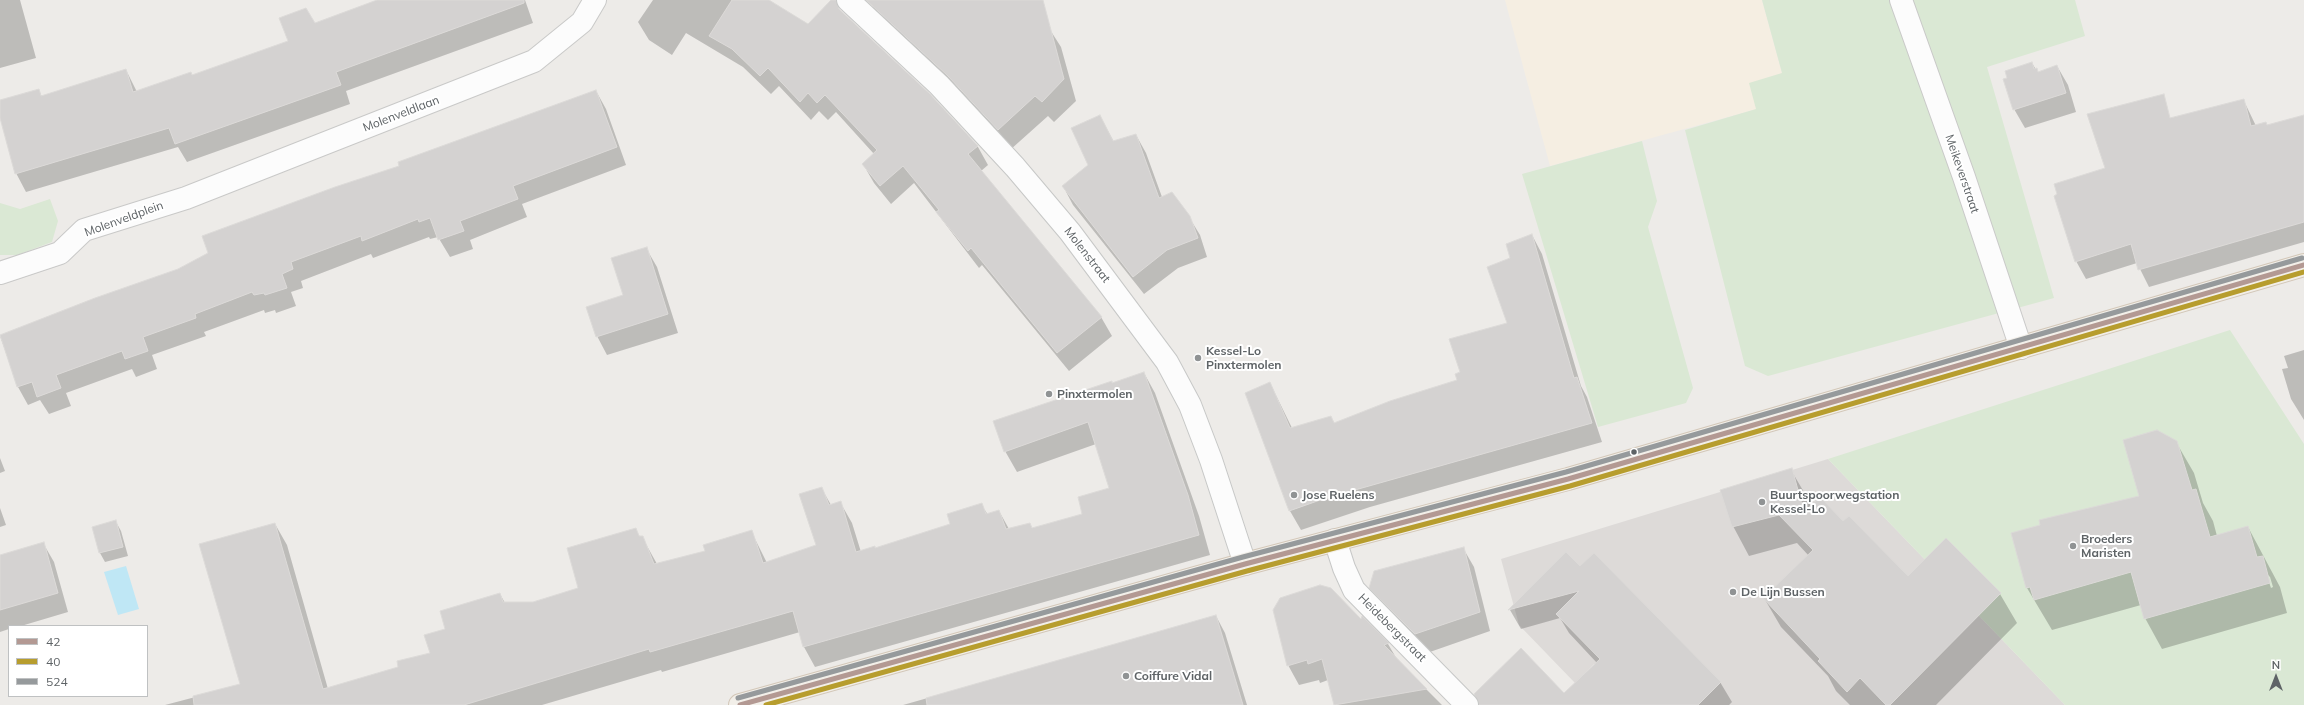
<!DOCTYPE html>
<style>
body{margin:0}
#map{position:relative;width:2304px;height:705px;overflow:hidden;background:#edebe8;font-family:Mulish,sans-serif}
canvas{display:block}
.legend{position:absolute;left:8px;top:625px;width:140px;height:72px;box-sizing:border-box;background:#fff;border:1px solid #bfc1c2;margin:0;padding:5px 7px;list-style:none;font-size:12px;color:#5e6366}
.legend li{display:flex;align-items:center;gap:8px;height:20px}
.legend b{width:20px;border:1px solid #bfc1c2}
.north{position:absolute;left:2256px;top:657px;width:40px;height:40px;-webkit-text-stroke:3px #fff;paint-order:stroke;rotate:0deg;font-size:11px;font-weight:700;line-height:16px;text-align:center;color:#5e6366}
.north::after{content:'';display:block;margin:auto;width:14px;height:18px;background:#5e6366;clip-path:polygon(50% 0,100% 100%,50% 72%,0 100%)}
</style>
<div id="map">
<canvas width="2304" height="705"></canvas>
<ul class="legend">
<li><b style="height:5px;background:#b39993"></b>42</li>
<li><b style="height:5px;background:#b79d2e"></b>40</li>
<li><b style="height:5px;background:#969a9c"></b>524</li>
</ul>
<div class="north">N</div>
</div>
<script>
const c = document.querySelector('canvas').getContext('2d');
c.lineJoin = 'round';
function paint(path, color) { c.fillStyle = color; c.fill(path, 'evenodd'); }
const shape = rows => new Path2D(rows.map(r => 'M' + r).join(''));
function stroke(path, color, width, dash) { c.strokeStyle = color; c.lineWidth = width; c.lineCap = dash ? 'butt' : 'round'; c.setLineDash(dash || []); c.stroke(path); }
function drawText(font, color, halo, rows, align = 'center') {
  c.font = font + ' Mulish,sans-serif'; c.lineWidth = 4; c.setLineDash([]); c.textBaseline = 'middle'; c.strokeStyle = halo; c.fillStyle = color; for (const [text, x, y, turn = 0] of rows) {
    c.save(); c.translate(x, y); c.rotate((+turn || 0) * Math.PI / 180); c.textAlign = isNaN(turn) ? turn : align; if (halo) c.strokeText(text, 0, 0); c.fillText(text, 0, 0); c.restore();
  }
}
const commercial = shape([
 [1505,0,1762,0,1782,73,1757,109,1550,166]
]);
const industrial = shape([
 [1828,459,2065,705,1646,705,1609,679,1594,664,1575,683,1519,625,1501,559]
]);
const green = shape([
 [1762,0,2075,0,2085,36,1987,67,2054,298,1768,376,1745,366,1685,130,1756,109,1749,83,1782,73],
 [1642,141,1657,201,1648,227,1693,388,1686,403,1598,427,1522,174],
 [50,199,58,221,52,242,17,255,0,255,0,203,20,209],
 [2230,330,2304,444,2304,705,2065,705,1828,459]
]);
const water = shape([
 [126,566,139,609,118,615,104,572]
]);
const shadow = shape([
 [0,0,20,0,36,58,0,68],
 [378,0,525,0,533,23,346,91,350,104,187,162,178,147,26,192,16,173,0,114,0,101,39,90,42,97,126,70,137,92,192,76,289,42,315,24],
 [653,0,767,0,929,95,978,147,988,165,981,171,1101,317,1112,336,1069,371,982,265,979,268,914,183,891,204,874,183,863,164,874,154,836,112,828,120,819,111,811,120,779,86,771,94,743,67,686,33,672,55,649,40,638,22],
 [886,0,1031,0,1061,47,1076,101,1054,122,1048,116,1010,150,884,25,872,5],
 [2032,63,2038,73,2057,66,2068,85,2076,112,2025,128,2014,109],
 [596,91,606,109,626,165,522,204,527,217,470,240,473,249,450,257,438,237,430,239,429,237,373,258,371,254,301,281,303,288,291,292,296,306,276,313,275,310,265,313,264,310,204,332,206,336,152,355,157,369,136,377,132,369,66,393,71,406,49,414,40,400,28,405,18,387,0,336,95,299,178,270,400,166],
 [2244,101,2256,126,2267,126,2304,116,2304,242,2149,287,2137,263,2086,279,2076,261,2106,169,2150,124],
 [1100,116,1114,142,1136,135,1146,153,1162,197,1189,217,1200,235,1207,257,1178,268,1144,294,1073,205,1063,186,1089,166],
 [1532,235,1542,254,1581,386,1587,397,1602,442,1370,507,1301,530,1290,511,1246,393,1270,383,1292,428,1331,417,1335,424,1458,381,1461,373,1509,324,1512,259],
 [646,248,657,267,678,333,607,355,597,336,624,296],
 [2304,350,2304,420,2291,399,2282,369,2288,368,2284,356],
 [1144,373,1155,393,1199,516,1210,555,815,667,804,647,800,632,662,672,661,670,542,705,165,705,241,685,275,524,287,545,328,689,399,667,431,654,447,630,500,594,505,603,534,603,579,588,636,530,640,537,642,537,657,564,706,551,751,531,767,563,817,546,822,489,831,505,840,502,852,523,861,552,875,549,951,525,981,504,988,515,999,511,1009,529,1032,529,1083,515,1110,489,1096,444,1017,472,1005,451,1112,384],
 [2176,442,2194,473,2203,503,2213,521,2217,536,2248,527,2280,587,2287,613,2162,649,2145,618,2141,605,2052,630,2027,588,2141,497],
 [2266,573,2270,577,2273,587,2271,588],
 [0,458,5,471,0,473],
 [1791,470,1808,499,1811,507,1843,523,1908,577,2000,594,2017,623,1936,705,1850,705,1836,691,1828,676,1781,627,1764,598,1809,556,1797,543,1749,556,1733,526],
 [0,508,6,525,0,527],
 [116,522,121,531,128,556,105,562,100,553,93,528],
 [43,543,54,562,68,612,21,626,9,626,9,629,0,632,0,556],
 [1463,548,1474,567,1490,631,1427,653,1381,607,1370,588],
 [1566,554,1580,568,1720,682,1732,702,1729,705,1480,705,1564,694,1597,663,1569,633,1560,618,1521,629,1510,610],
 [1216,616,1225,633,1247,705,903,705],
 [1362,618,1388,644,1398,661,1442,705,1335,705,1328,680,1320,683,1319,680,1299,685,1288,665,1361,621]
]);
const building = shape([
 [377,0,524,0,524,3,336,72,341,85,175,144,169,128,15,174,0,118,0,100,39,89,41,96,126,69,133,92,191,72,192,75,288,41,279,18,306,8,315,23,377,0],
 [732,0,769,0,808,24,831,0,836,0,839,9,930,94,978,146,968,154,1102,317,1057,353,971,248,968,251,936,212,939,210,903,166,880,186,862,164,877,150,825,95,817,103,808,93,800,102,768,68,760,76,732,49,709,36,732,0],
 [866,0,1043,0,1064,79,1042,102,1035,96,998,130,948,76,866,0],
 [2032,62,2034,69,2037,68,2038,72,2057,65,2066,93,2013,110,2003,79,2007,78,2005,71,2032,62],
 [596,90,617,147,513,186,518,199,460,221,464,231,438,240,430,218,419,222,418,219,362,241,361,236,291,262,293,269,282,274,287,288,265,295,264,293,254,295,252,292,195,314,196,318,143,337,148,351,125,359,122,351,56,375,61,388,37,397,32,382,17,387,0,335,95,298,178,269,208,253,202,236,335,187,399,166,398,162,596,90],
 [2164,94,2170,118,2244,99,2251,126,2266,122,2267,125,2304,115,2304,222,2138,270,2131,244,2075,262,2054,196,2057,194,2054,184,2105,168,2087,114,2164,94],
 [1100,115,1113,141,1136,134,1159,198,1172,192,1190,216,1198,238,1167,250,1133,277,1062,186,1088,165,1071,128,1100,115],
 [1532,234,1574,378,1577,377,1592,423,1323,499,1289,511,1245,393,1270,382,1290,428,1331,416,1334,423,1390,401,1457,380,1455,374,1460,372,1449,339,1507,323,1487,267,1510,258,1506,244,1532,234],
 [647,247,668,314,596,337,586,307,623,295,611,258,647,247],
 [1144,372,1188,495,1199,535,803,647,793,611,650,652,649,649,464,705,194,705,193,696,240,684,199,544,275,523,323,689,398,667,397,661,430,653,424,635,445,629,440,611,500,593,503,602,533,602,578,588,567,548,636,528,639,536,643,536,654,564,705,551,703,545,752,530,763,563,816,545,799,494,822,487,829,505,841,501,856,552,875,546,875,548,950,524,947,514,982,503,986,514,999,510,1006,529,1030,523,1032,528,1082,514,1078,497,1109,488,1088,422,1004,452,993,421,1112,381,1112,383,1144,372],
 [2157,430,2177,441,2192,490,2196,489,2210,537,2248,526,2257,557,2263,556,2270,583,2144,619,2131,572,2034,600,2030,587,2026,588,2011,533,2040,525,2039,520,2139,496,2123,440,2157,430],
 [1792,468,1804,512,1820,497,1843,521,1849,516,1908,576,1946,538,2001,593,1890,705,1886,705,1860,678,1847,692,1818,661,1820,659,1763,598,1813,550,1779,515,1732,527,1720,490,1792,468],
 [116,520,123,547,99,553,92,527,116,520],
 [44,542,58,593,0,610,0,555,44,542],
 [1464,547,1480,612,1415,634,1369,588,1374,571,1464,547],
 [1566,552,1580,566,1594,553,1721,682,1698,705,1479,705,1474,694,1521,648,1564,693,1600,659,1556,614,1579,591,1508,610,1566,552],
 [1320,585,1331,588,1361,619,1362,616,1389,643,1384,645,1427,689,1334,705,1322,659,1308,664,1307,660,1287,666,1273,610,1280,598,1320,585],
 [1216,615,1243,705,927,705,926,698,1216,615]
]);
const street = shape([
 [1901,0,1964,177,2021,348],
 [0,273,60,253,84,230,186,198,534,61,582,22,595,0]
]);
const secondary = shape([
 [848,0,939,85,1015,167,1070,232,1167,362,1190,405,1211,460,1245,564],
 [1335,540,1344,568,1354,590,1467,705]
]);
const primary = shape([
 [740,705,1245,564,1568,479,2304,265]
]);
const bus1 = shape([
 [740,705,1245,564,1568,479,2304,265]
]);
const bus2 = shape([
 [766,705,1247,571,1570,486,2304,272]
]);
const bus3 = shape([
 [738,698,1243,557,1566,472,2302,258]
]);
const markers = [
 [1198,358,4,"#909394"],
 [1049,394,4,"#909394"],
 [1634,452,3.5,"#5e6366"],
 [1294,495,4,"#909394"],
 [1762,502,4,"#909394"],
 [2073,546,4,"#909394"],
 [1733,592,4,"#909394"],
 [1126,676,4,"#909394"]
];
const streetNames = [
 ["Molenveldlaan",401,114,-21],
 ["Meikeverstraat",1962,174,71],
 ["Molenveldplein",124,219,-20],
 ["Molenstraat",1087,255,52],
 ["Heidebergstraat",1392,628,45]
];
const poiNames = [
 ["Kessel-Lo",1206,351],
 ["Pinxtermolen",1206,365],
 ["Pinxtermolen",1057,394],
 ["Jose Ruelens",1302,495],
 ["Buurtspoorwegstation",1770,495],
 ["Kessel-Lo",1770,509],
 ["Broeders",2081,539],
 ["Maristen",2081,553],
 ["De Lijn Bussen",1741,592],
 ["Coiffure Vidal",1134,676]
];
paint(commercial, '#f5eee2');
paint(industrial, '#dddad8');
paint(green, '#dae8d4');
paint(water, '#bfe7f5');
paint(shadow, '#0003');
paint(building, '#d4d2d1');
stroke(building, '#dcdad8', 1);
stroke(street, '#c9c9c8', 24);
stroke(secondary, '#c7c8c7', 24);
stroke(primary, '#d3c7b8', 24);
stroke(street, '#fcfcfc', 22);
stroke(secondary, '#fcfcfc', 22);
stroke(primary, '#f2efe9', 22);
stroke(bus1, '#b39993', 5);
stroke(bus2, '#b79d2e', 5);
stroke(bus3, '#969a9c', 5);
for (const [x, y, r, color] of markers) { const dot = new Path2D(); dot.arc(x, y, r, 0, 2 * Math.PI); c.fillStyle = color; c.fill(dot); stroke(dot, '#fff', 1.5); }
drawText('12px', '#5e6366', '#fff', streetNames);
drawText('bold 12px', '#5e6366', '#fff', poiNames, 'left');
</script>
